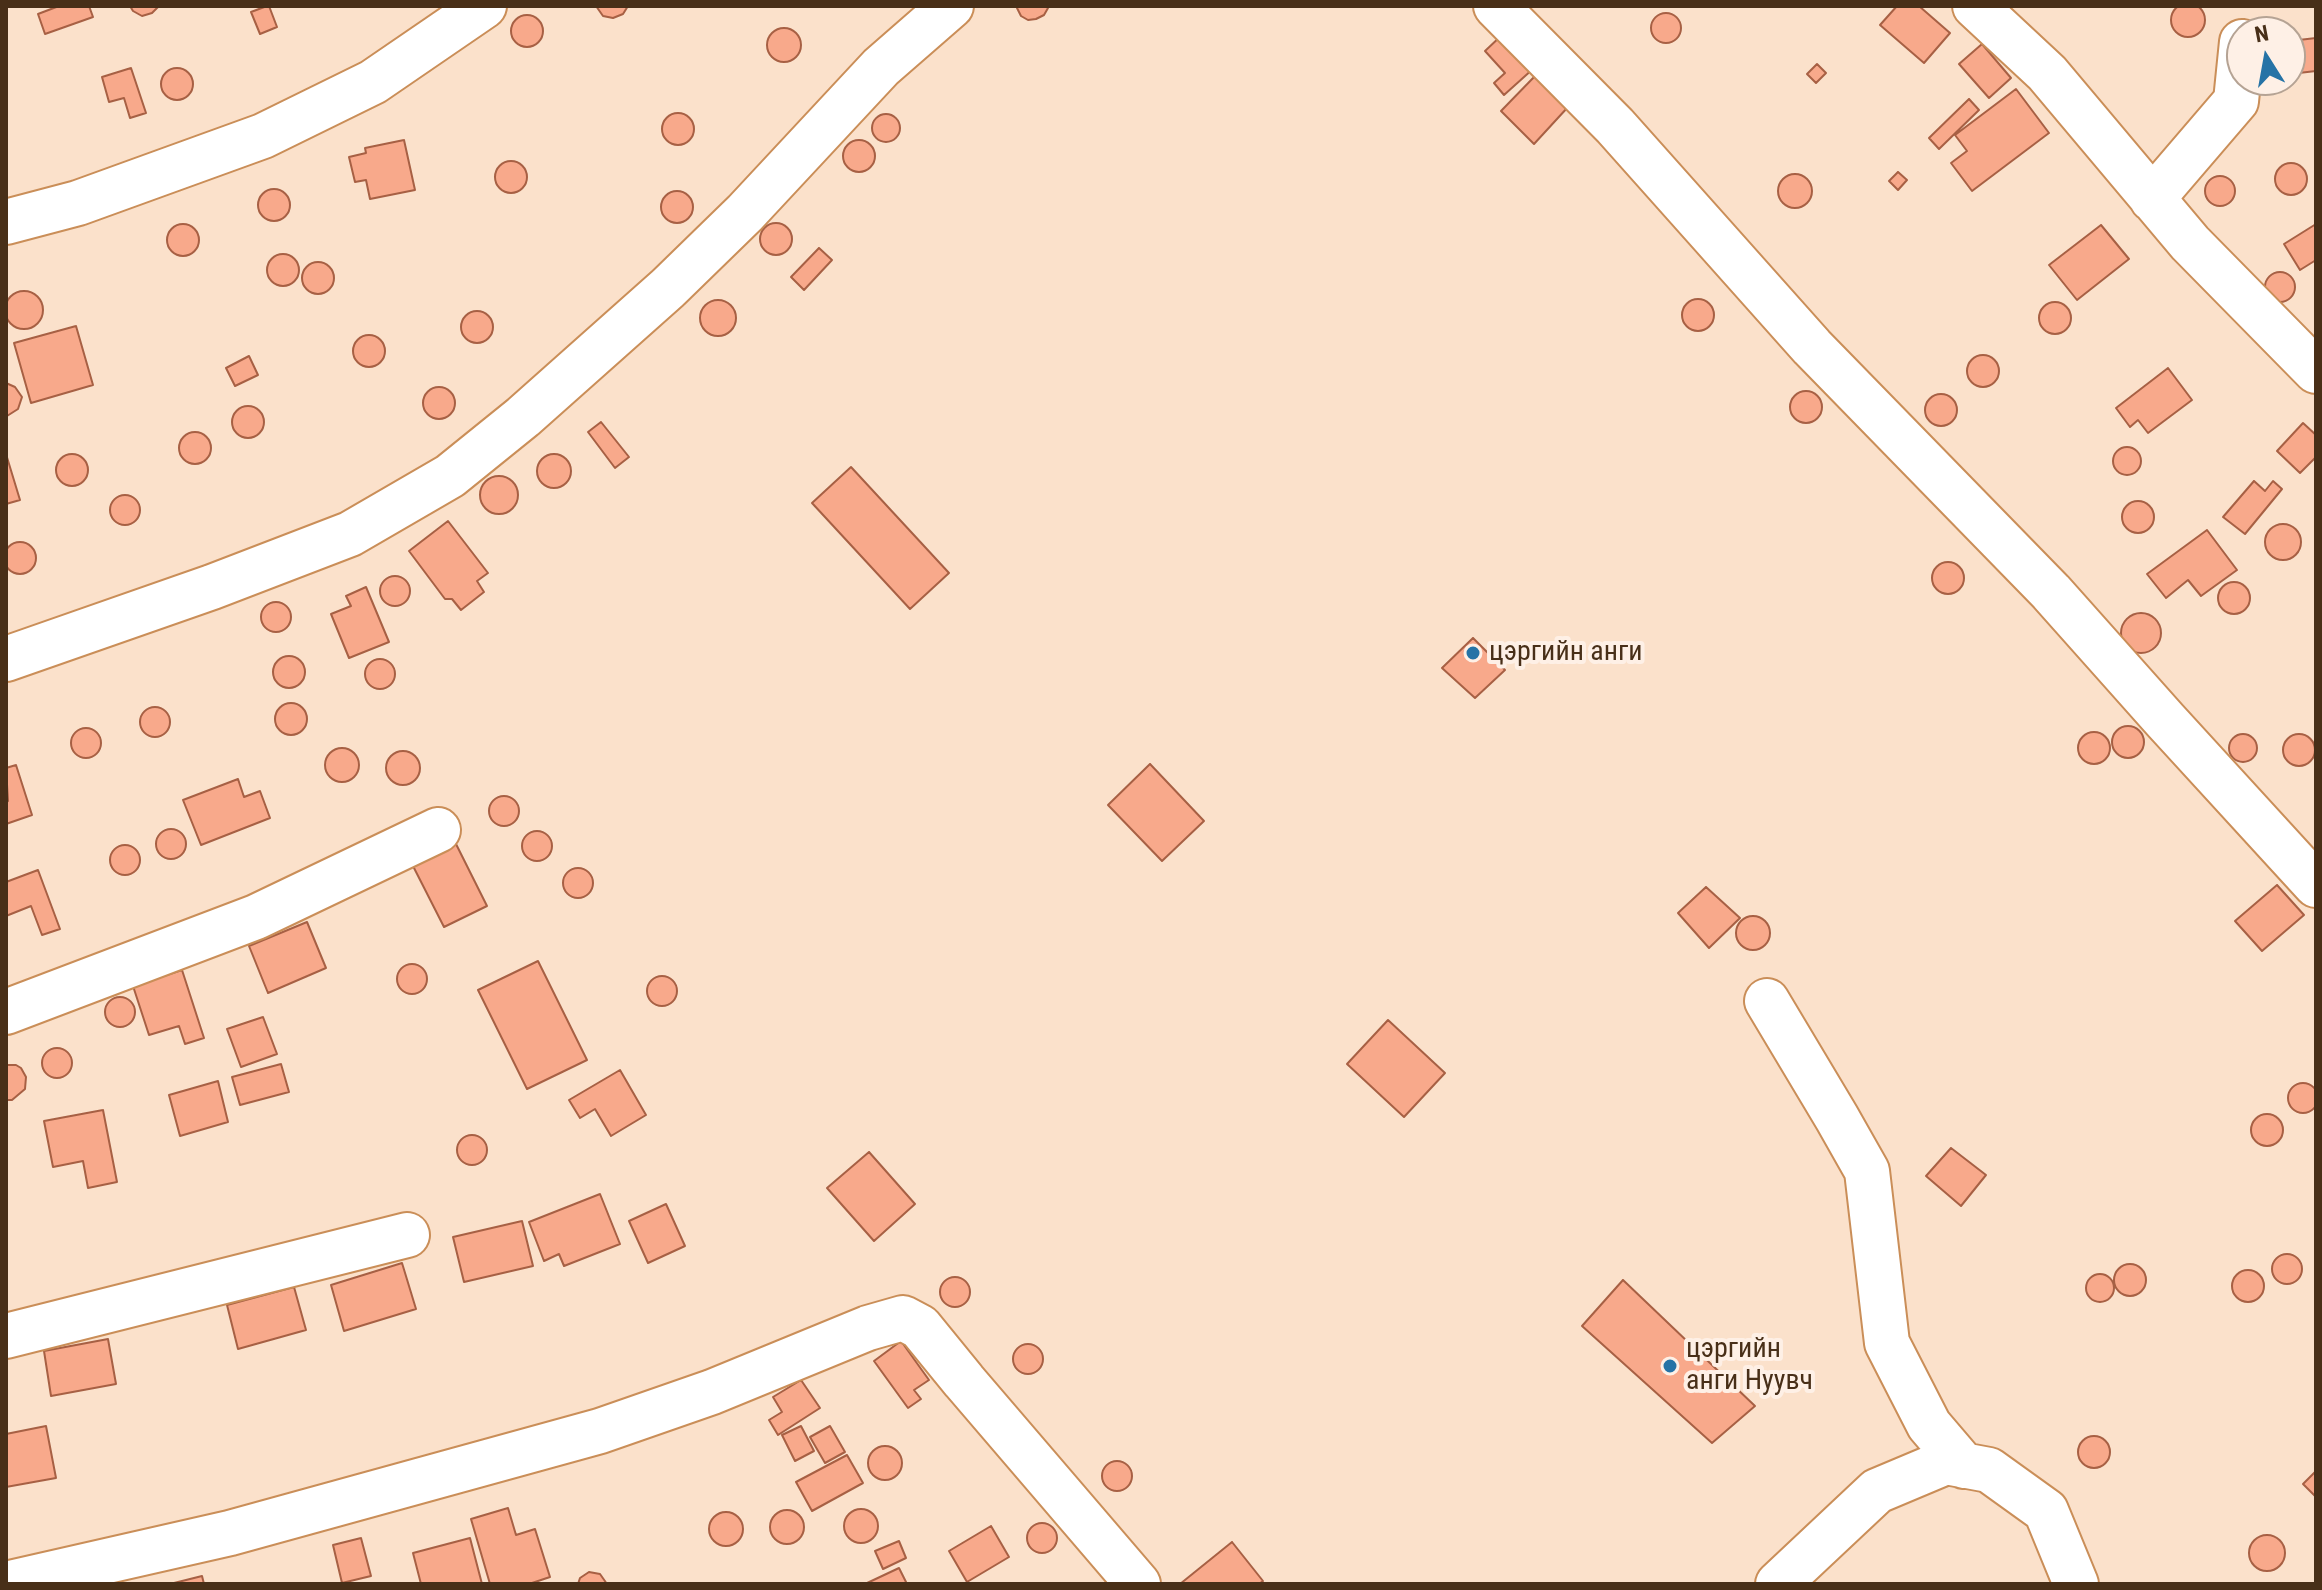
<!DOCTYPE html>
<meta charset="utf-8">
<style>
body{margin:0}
#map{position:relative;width:2322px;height:1590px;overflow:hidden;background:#fbe1cb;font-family:"Roboto Condensed",sans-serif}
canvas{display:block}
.frame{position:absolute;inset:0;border:8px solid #482f18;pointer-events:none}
.north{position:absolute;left:2226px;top:16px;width:80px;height:80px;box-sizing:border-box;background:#fef0e6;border:2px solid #b5a394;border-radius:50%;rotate:349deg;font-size:22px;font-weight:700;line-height:32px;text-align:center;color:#482f18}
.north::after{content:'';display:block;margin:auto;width:28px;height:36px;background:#2673a6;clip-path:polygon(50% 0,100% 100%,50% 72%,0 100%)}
</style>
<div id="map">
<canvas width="2322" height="1590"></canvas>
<div class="frame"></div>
<div class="north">N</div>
</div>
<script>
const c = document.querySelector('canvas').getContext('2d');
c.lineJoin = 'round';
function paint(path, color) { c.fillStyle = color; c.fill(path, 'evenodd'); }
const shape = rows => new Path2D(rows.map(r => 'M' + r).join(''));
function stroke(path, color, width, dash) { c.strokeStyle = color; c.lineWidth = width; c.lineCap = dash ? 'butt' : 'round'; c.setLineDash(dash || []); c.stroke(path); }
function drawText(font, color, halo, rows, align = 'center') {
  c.font = font + ' "Roboto Condensed",sans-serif'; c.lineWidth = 8; c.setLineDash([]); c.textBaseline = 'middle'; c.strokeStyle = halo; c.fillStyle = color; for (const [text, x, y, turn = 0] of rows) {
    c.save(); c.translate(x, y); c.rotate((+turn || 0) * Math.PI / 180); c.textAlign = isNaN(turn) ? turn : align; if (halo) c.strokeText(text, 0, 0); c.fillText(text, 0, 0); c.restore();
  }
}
const building = shape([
 '2171 20a17 17 0 1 1 34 0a17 17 0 1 1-34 0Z',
 [59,6,89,6,93,17,45,34,38,14,59,6],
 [130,6,159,6,152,13,142,16,133,11,130,6],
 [267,6,269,6,277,27,260,34,251,12,267,6],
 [628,6,623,14,613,18,603,16,596,6,628,6],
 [1016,6,1048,6,1048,8,1044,15,1036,19,1028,20,1021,16,1016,6],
 [1897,6,1919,6,1950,33,1924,63,1880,25,1897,6],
 '1651 28a15 15 0 1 1 30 0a15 15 0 1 1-30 0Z',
 '511 31a16 16 0 1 1 32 0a16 16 0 1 1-32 0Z',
 '767 45a17 17 0 1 1 34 0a17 17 0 1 1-34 0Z',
 [1503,34,1534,68,1504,95,1494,83,1505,73,1485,51,1503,34],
 [2316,38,2316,71,2290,74,2290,41,2316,38],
 [1982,44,2011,78,1989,98,1959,64,1982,44],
 [1817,64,1826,73,1816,83,1807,74,1817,64],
 [131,68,146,113,130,118,124,98,109,102,102,77,131,68],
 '161 84a16 16 0 1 1 32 0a16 16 0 1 1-32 0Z',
 [1536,75,1568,107,1534,144,1501,111,1536,75],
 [2016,89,2049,133,1972,191,1951,163,1967,151,1955,135,2016,89],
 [1969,99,1979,110,1939,149,1929,138,1969,99],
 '662 129a16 16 0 1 1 32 0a16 16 0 1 1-32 0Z',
 '872 128a14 14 0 1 1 28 0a14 14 0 1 1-28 0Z',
 [404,140,415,190,370,199,366,180,355,182,349,157,366,153,365,148,404,140],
 '843 156a16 16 0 1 1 32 0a16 16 0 1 1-32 0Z',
 '495 177a16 16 0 1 1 32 0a16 16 0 1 1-32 0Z',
 '2275 179a16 16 0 1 1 32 0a16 16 0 1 1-32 0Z',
 [1898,172,1907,180,1898,190,1889,181,1898,172],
 '1778 191a17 17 0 1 1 34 0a17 17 0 1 1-34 0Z',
 '2205 191a15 15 0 1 1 30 0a15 15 0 1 1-30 0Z',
 '258 205a16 16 0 1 1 32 0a16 16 0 1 1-32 0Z',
 '661 207a16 16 0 1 1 32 0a16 16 0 1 1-32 0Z',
 '760 239a16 16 0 1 1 32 0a16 16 0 1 1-32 0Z',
 [2316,224,2316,260,2300,270,2284,244,2316,224],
 '167 240a16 16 0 1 1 32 0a16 16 0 1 1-32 0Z',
 [2101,225,2129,259,2077,300,2049,265,2101,225],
 [819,248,832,260,804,290,791,277,819,248],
 '267 270a16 16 0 1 1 32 0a16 16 0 1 1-32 0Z',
 '302 278a16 16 0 1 1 32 0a16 16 0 1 1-32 0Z',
 '2265 287a15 15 0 1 1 30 0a15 15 0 1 1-30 0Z',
 '5 310a19 19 0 1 1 38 0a19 19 0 1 1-38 0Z',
 '1682 315a16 16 0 1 1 32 0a16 16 0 1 1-32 0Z',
 '700 318a18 18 0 1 1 36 0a18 18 0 1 1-36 0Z',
 '2039 318a16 16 0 1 1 32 0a16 16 0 1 1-32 0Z',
 '461 327a16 16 0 1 1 32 0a16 16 0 1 1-32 0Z',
 [76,326,93,385,31,403,14,343,76,326],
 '353 351a16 16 0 1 1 32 0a16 16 0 1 1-32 0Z',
 '1967 371a16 16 0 1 1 32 0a16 16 0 1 1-32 0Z',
 [249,356,258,375,235,386,226,368,249,356],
 [2168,368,2192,400,2148,433,2138,420,2130,427,2116,408,2168,368],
 [6,383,15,387,22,397,18,409,7,416,6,383],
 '423 403a16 16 0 1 1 32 0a16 16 0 1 1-32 0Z',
 '1790 407a16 16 0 1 1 32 0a16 16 0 1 1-32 0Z',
 '1925 410a16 16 0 1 1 32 0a16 16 0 1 1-32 0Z',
 '232 422a16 16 0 1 1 32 0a16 16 0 1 1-32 0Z',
 [601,422,629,457,615,468,588,432,601,422],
 [2303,423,2316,435,2316,457,2300,473,2277,451,2303,423],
 '179 448a16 16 0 1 1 32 0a16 16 0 1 1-32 0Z',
 '2113 461a14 14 0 1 1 28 0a14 14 0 1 1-28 0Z',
 '537 471a17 17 0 1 1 34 0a17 17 0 1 1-34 0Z',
 '56 470a16 16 0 1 1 32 0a16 16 0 1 1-32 0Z',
 [6,454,20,500,6,504,6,454],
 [851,467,949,573,910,609,812,503,851,467],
 '480 495a19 19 0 1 1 38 0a19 19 0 1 1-38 0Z',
 [2254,481,2265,491,2273,481,2282,489,2245,534,2223,517,2254,481],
 '110 510a15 15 0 1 1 30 0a15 15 0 1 1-30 0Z',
 '2122 517a16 16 0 1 1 32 0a16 16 0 1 1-32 0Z',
 [448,521,488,573,477,581,484,592,461,610,452,599,445,599,409,551,448,521],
 '2265 542a18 18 0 1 1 36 0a18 18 0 1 1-36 0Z',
 [2207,530,2237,570,2201,596,2188,580,2166,598,2147,574,2207,530],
 '4 558a16 16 0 1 1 32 0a16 16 0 1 1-32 0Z',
 '1932 578a16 16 0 1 1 32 0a16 16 0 1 1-32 0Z',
 '380 591a15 15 0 1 1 30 0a15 15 0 1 1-30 0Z',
 '2218 598a16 16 0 1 1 32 0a16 16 0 1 1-32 0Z',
 [366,587,389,642,349,658,331,614,351,606,346,596,366,587],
 '261 617a15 15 0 1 1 30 0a15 15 0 1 1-30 0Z',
 '2121 633a20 20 0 1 1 40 0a20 20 0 1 1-40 0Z',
 [1473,638,1505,670,1475,698,1442,668,1473,638],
 '273 672a16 16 0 1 1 32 0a16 16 0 1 1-32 0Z',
 '365 674a15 15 0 1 1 30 0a15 15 0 1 1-30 0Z',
 '275 719a16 16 0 1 1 32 0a16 16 0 1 1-32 0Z',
 '140 722a15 15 0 1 1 30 0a15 15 0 1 1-30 0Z',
 '2112 742a16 16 0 1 1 32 0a16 16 0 1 1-32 0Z',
 '71 743a15 15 0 1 1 30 0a15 15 0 1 1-30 0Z',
 '2078 748a16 16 0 1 1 32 0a16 16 0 1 1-32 0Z',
 '2229 748a14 14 0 1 1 28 0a14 14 0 1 1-28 0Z',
 '2283 750a16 16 0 1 1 32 0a16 16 0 1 1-32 0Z',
 '325 765a17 17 0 1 1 34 0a17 17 0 1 1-34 0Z',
 '386 768a17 17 0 1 1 34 0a17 17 0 1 1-34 0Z',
 [1150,764,1204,821,1162,861,1108,805,1150,764],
 [16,765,32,815,6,824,6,802,8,801,6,768,16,765],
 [238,779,244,797,260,791,270,818,201,845,183,800,238,779],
 '489 811a15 15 0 1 1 30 0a15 15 0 1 1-30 0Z',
 '156 844a15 15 0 1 1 30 0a15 15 0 1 1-30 0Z',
 '522 846a15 15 0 1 1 30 0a15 15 0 1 1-30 0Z',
 [456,844,487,906,444,927,413,866,456,844],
 '110 860a15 15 0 1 1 30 0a15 15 0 1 1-30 0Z',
 '563 883a15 15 0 1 1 30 0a15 15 0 1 1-30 0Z',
 [38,870,60,929,42,935,31,906,6,916,6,882,38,870],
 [2277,885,2304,915,2262,951,2235,921,2277,885],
 [1706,887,1740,918,1709,948,1678,913,1706,887],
 '1736 933a17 17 0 1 1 34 0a17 17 0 1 1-34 0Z',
 [307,922,326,968,268,993,249,946,307,922],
 [538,961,587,1060,527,1089,478,990,538,961],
 '397 979a15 15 0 1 1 30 0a15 15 0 1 1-30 0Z',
 [182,970,204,1038,185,1044,179,1026,149,1035,133,986,182,970],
 '647 991a15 15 0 1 1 30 0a15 15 0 1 1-30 0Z',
 '105 1012a15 15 0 1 1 30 0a15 15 0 1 1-30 0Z',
 [263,1017,277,1054,241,1067,227,1029,263,1017],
 [1388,1020,1445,1073,1404,1117,1347,1064,1388,1020],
 '42 1063a15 15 0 1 1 30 0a15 15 0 1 1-30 0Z',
 [281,1064,289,1092,240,1105,232,1077,281,1064],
 [6,1065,16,1065,21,1068,26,1077,25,1089,12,1100,6,1100,6,1065],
 [620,1070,646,1115,611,1136,595,1109,580,1118,569,1100,620,1070],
 [218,1081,228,1122,180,1136,169,1095,218,1081],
 '2288 1098a15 15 0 1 1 30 0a15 15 0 1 1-30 0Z',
 [103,1110,117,1182,88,1188,83,1161,53,1167,44,1121,103,1110],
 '2251 1130a16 16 0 1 1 32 0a16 16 0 1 1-32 0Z',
 '457 1150a15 15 0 1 1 30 0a15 15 0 1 1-30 0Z',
 [1951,1148,1986,1175,1961,1206,1926,1176,1951,1148],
 [869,1152,915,1204,874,1241,827,1188,869,1152],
 [600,1194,620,1244,564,1266,559,1254,544,1261,529,1222,600,1194],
 [666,1204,685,1246,648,1263,629,1221,666,1204],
 [522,1221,533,1266,464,1282,453,1237,522,1221],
 '2272 1269a15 15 0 1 1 30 0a15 15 0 1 1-30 0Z',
 [402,1263,416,1309,344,1331,331,1285,402,1263],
 '2114 1280a16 16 0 1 1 32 0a16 16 0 1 1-32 0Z',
 '2232 1286a16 16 0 1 1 32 0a16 16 0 1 1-32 0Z',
 '2086 1288a14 14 0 1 1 28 0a14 14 0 1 1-28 0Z',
 '940 1292a15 15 0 1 1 30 0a15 15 0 1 1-30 0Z',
 [1623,1280,1755,1406,1712,1443,1582,1326,1623,1280],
 [294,1287,306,1330,238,1349,227,1305,294,1287],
 [108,1339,116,1384,51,1396,44,1351,108,1339],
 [901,1341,929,1380,914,1390,921,1399,908,1408,874,1361,901,1341],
 '1013 1359a15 15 0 1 1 30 0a15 15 0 1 1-30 0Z',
 [801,1380,820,1408,778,1435,769,1420,782,1412,773,1397,801,1380],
 [46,1426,56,1478,6,1487,6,1434,46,1426],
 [801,1426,814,1451,795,1461,782,1435,801,1426],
 [830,1426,845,1452,825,1463,810,1437,830,1426],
 '2078 1452a16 16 0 1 1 32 0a16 16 0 1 1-32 0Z',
 '868 1463a17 17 0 1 1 34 0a17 17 0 1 1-34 0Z',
 [847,1455,863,1483,812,1511,796,1482,847,1455],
 '1102 1476a15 15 0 1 1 30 0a15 15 0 1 1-30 0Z',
 [2316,1471,2316,1497,2303,1484,2316,1471],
 [508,1508,516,1535,535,1529,550,1577,529,1584,490,1584,471,1519,508,1508],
 '844 1526a17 17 0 1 1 34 0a17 17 0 1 1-34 0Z',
 '770 1527a17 17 0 1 1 34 0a17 17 0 1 1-34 0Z',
 '709 1529a17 17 0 1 1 34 0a17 17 0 1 1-34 0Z',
 '1027 1538a15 15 0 1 1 30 0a15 15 0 1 1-30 0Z',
 [991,1526,1009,1557,967,1582,949,1551,991,1526],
 '2249 1553a18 18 0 1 1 36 0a18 18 0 1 1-36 0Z',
 [361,1538,371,1576,342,1583,333,1545,361,1538],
 [470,1538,482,1584,421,1584,413,1553,470,1538],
 [899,1541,906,1558,883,1569,875,1551,899,1541],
 [1232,1542,1263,1581,1259,1584,1180,1584,1232,1542],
 [899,1568,907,1584,865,1584,899,1568],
 [589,1572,600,1574,607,1584,578,1584,580,1578,589,1572],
 [202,1576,204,1584,170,1584,202,1576]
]);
const minor = shape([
 [1496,6,1615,126,1812,347,2051,592,2165,720,2316,885],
 [1975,6,2047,73,2190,243,2316,371],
 [2152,199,2236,101,2242,42],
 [6,222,78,203,263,136,373,82,484,6],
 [6,659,212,587,350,534,450,476,523,417,668,288,745,213,881,67,951,6],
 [1767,1001,1837,1118,1867,1171,1887,1343,1929,1425,1964,1466],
 [6,1012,256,917,438,830],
 [6,1336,407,1235],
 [6,1584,230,1533,600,1431,712,1392,868,1328,903,1318,920,1327,964,1381,1138,1584],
 [1778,1584,1877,1491,1946,1462,1989,1470,2046,1511,2076,1584]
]);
const markers = [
 [1473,653,8,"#2673a6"],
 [1670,1366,8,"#2673a6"]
];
const poiNames = [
 ["цэргийн анги",1489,653],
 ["цэргийн",1686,1350],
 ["анги Нуувч",1686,1382]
];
paint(building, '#f8a98b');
stroke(building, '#a76044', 2);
stroke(minor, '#ca8e58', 48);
stroke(minor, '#fff', 44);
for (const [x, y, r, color] of markers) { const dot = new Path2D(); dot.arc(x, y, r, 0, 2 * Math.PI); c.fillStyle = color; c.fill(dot); stroke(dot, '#fef0e6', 3); }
drawText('28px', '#482f18', '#fef0e6', poiNames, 'left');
</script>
